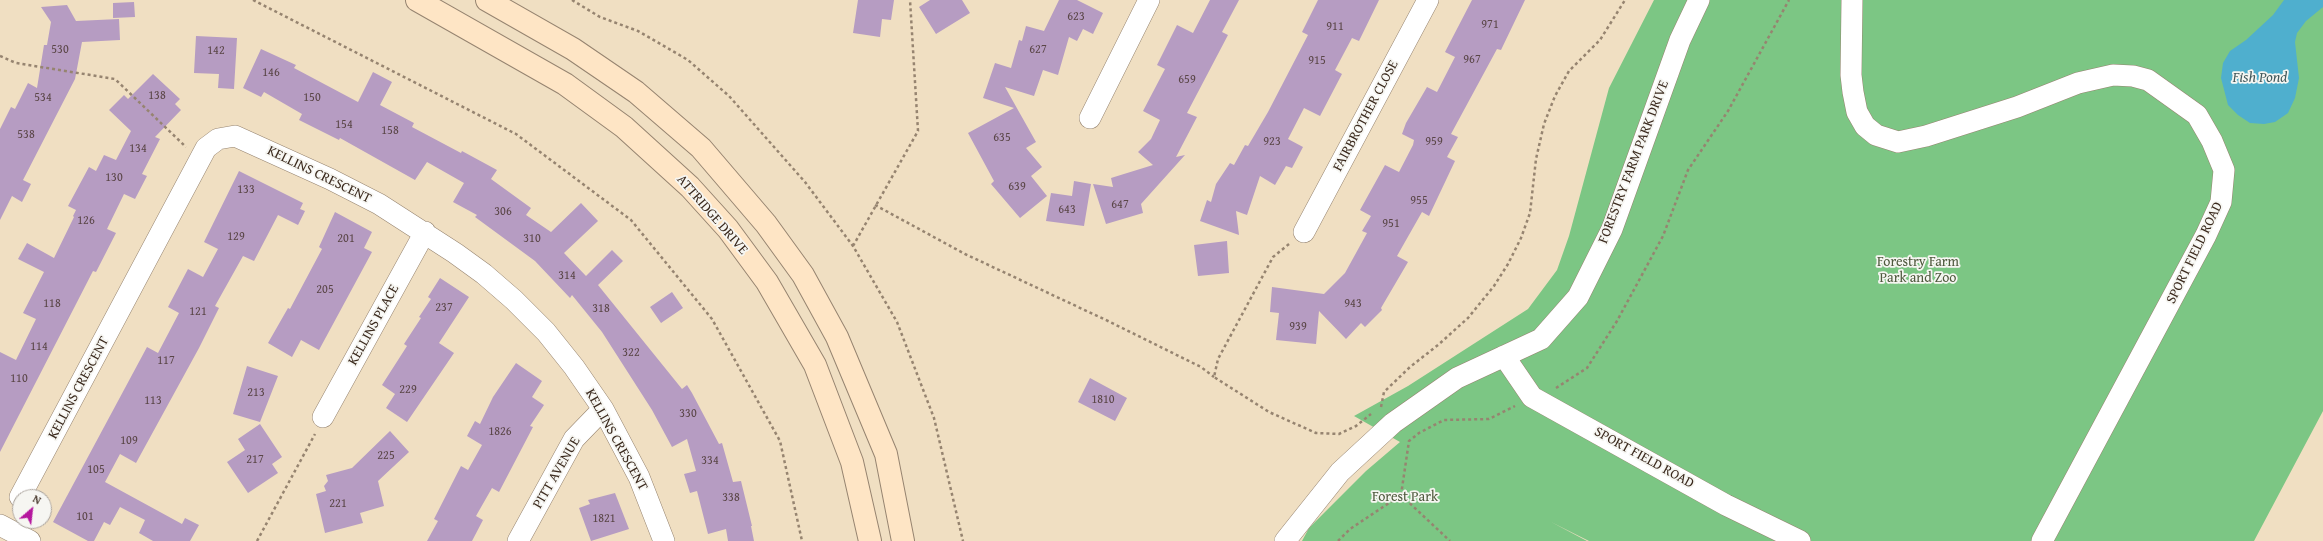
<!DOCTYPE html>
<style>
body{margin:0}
#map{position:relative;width:2323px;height:541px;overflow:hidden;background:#f0dfc2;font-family:"Gentium Book Plus",serif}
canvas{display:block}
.north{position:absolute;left:12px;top:489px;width:40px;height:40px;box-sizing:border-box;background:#f6f6f2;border:1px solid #aba49d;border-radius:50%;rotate:28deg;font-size:11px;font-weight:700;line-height:16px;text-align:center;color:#3b2a1e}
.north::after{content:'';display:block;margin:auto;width:14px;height:18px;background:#b5179e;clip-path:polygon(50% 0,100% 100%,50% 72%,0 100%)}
</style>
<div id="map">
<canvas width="2323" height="541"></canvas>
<div class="north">N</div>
</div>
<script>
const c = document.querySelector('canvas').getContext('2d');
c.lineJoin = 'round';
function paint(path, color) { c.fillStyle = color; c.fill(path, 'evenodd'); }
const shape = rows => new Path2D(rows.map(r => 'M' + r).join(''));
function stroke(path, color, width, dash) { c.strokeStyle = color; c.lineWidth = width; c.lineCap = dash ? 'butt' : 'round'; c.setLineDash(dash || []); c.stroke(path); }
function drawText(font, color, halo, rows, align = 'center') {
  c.font = font + ' "Gentium Book Plus",serif'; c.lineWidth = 3.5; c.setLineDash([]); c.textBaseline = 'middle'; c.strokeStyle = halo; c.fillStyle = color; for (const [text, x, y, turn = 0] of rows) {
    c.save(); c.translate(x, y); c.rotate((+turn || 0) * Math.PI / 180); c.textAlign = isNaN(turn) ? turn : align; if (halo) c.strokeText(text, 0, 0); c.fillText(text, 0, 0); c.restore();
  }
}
const green = shape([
 [1654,0,2323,0,2323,411,2254,541,1589,541,1551,522,1587,541,1302,541,1309,528,1366,471,1400,442,1354,416,1408,386,1528,309,1557,270,1569,236,1609,88]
]);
const water = shape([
 [2284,0,2323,0,2323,7,2306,21,2297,33,2295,42,2299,78,2295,98,2288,113,2275,122,2264,124,2250,123,2238,115,2228,105,2221,78,2223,63,2230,51,2246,40,2273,15]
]);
const building = shape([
 [858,0,894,0,891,20,882,19,880,37,853,33],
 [930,0,962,0,970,13,936,34,919,7],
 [1059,0,1077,0,1103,13,1093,34,1083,29,1077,41,1069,37,1058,75,1043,70,1034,96,1005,87,1036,142,1026,148,1042,167,1031,176,1047,196,1020,218,991,184,994,181,968,133,1014,108,983,98,995,63,1011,68,1019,40,1022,41,1026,26,1044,31],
 [1210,0,1239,0,1222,32,1228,35,1187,113,1197,117,1176,157,1185,155,1141,204,1143,213,1106,224,1093,184,1113,187,1111,178,1153,165,1138,152,1151,139,1160,120,1143,111,1165,69,1157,65,1177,25,1193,33],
 [1318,0,1379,0,1359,41,1352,38,1335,70,1342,74,1320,116,1304,108,1288,139,1303,147,1292,168,1286,166,1275,185,1260,176,1247,215,1236,211,1239,235,1200,221,1207,200,1211,202,1216,184,1230,163,1234,165,1245,145,1248,146,1268,112,1308,35,1302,32],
 [1472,0,1525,0,1501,50,1497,49,1451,134,1458,137,1447,157,1455,161,1429,216,1422,212,1397,256,1408,262,1381,308,1382,310,1365,327,1361,323,1346,339,1319,311,1316,344,1276,340,1279,313,1270,312,1272,287,1324,294,1345,273,1367,233,1362,231,1371,216,1360,210,1385,165,1399,172,1413,145,1414,140,1402,134,1406,123,1427,87,1437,92,1455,57,1445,52],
 [134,2,135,17,113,18,113,3],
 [67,5,76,21,119,19,120,40,82,42,75,79,23,180,31,184,22,202,12,196,0,220,0,129,11,107,15,109,28,83,37,88,44,45,47,45,51,22,41,7],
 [196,36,237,38,234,89,218,88,219,74,194,73],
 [261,49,296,65,294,68,358,102,373,72,392,82,380,105,414,123,412,127,461,153,462,151,497,170,491,179,531,208,526,215,551,232,581,203,598,221,564,253,586,276,612,250,623,261,598,285,682,389,687,385,692,393,719,444,722,443,733,482,741,481,752,526,751,526,754,541,728,541,726,529,708,534,697,491,690,493,684,474,696,471,687,439,672,447,652,410,602,332,572,295,570,298,535,261,475,217,477,215,453,202,464,183,427,162,415,180,340,138,339,140,299,120,302,114,264,92,261,97,243,88],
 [153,74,180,99,175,104,181,110,155,137,160,139,142,174,147,176,135,199,124,194,107,229,116,233,96,272,93,271,0,452,0,352,16,360,36,319,23,313,44,272,18,259,27,243,54,258,74,217,73,216,76,210,68,206,89,167,96,171,104,155,116,160,131,131,109,110,124,95,128,99],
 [239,171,303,203,300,209,305,211,298,225,278,215,254,261,243,256,215,306,219,308,199,348,136,463,120,454,105,482,182,524,185,518,199,525,190,541,153,541,139,533,145,520,120,507,110,525,104,522,94,541,88,541,53,522,147,347,158,353,179,313,168,307,188,269,203,277,218,249,204,242],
 [1074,181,1091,184,1084,226,1046,221,1051,193,1072,196],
 [335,212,372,232,364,248,372,252,319,350,301,340,292,357,268,343,288,308,290,309,322,249,319,247],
 [1227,241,1229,273,1198,276,1194,245],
 [440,278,469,297,439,343,454,353,407,422,386,408,395,394,382,385,407,346,404,344,421,318,419,317,431,299,428,297],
 [672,292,683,308,661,323,650,307],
 [516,363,542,381,532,397,544,405,530,426,533,427,499,492,492,488,476,516,483,520,472,541,427,541,438,521,434,519,461,466,468,470,482,445,467,436,475,421,480,424,493,397],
 [247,366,278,376,260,422,233,414],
 [1090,378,1127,398,1115,421,1078,402],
 [260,424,282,457,272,464,278,473,248,493,227,462,245,450,238,439],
 [390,431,409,452,378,481,384,506,360,513,363,523,325,533,316,494,326,491,324,486,328,481,326,475,352,468],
 [615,493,629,529,591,541,579,508,590,504,588,500]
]);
const path = shape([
 [253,0,516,134,631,220,712,319,780,441,802,541],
 [572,0,600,17,638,31,688,60,729,96,805,182,853,246,897,322,934,418,963,541],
 [0,56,16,63,115,79,186,147],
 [875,205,965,254,1108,321,1201,367,1214,377],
 [1289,244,1273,257,1218,359,1214,377,1269,412,1316,433,1339,434,1356,426,1371,414],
 [853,246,918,131,910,0],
 [1556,388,1587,368,1617,321,1663,236,1688,170,1728,111,1789,0],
 [1381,407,1384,392,1410,367,1438,345,1468,318,1494,286,1508,264,1521,238,1530,213,1536,159,1544,124,1555,96,1569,71,1600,40,1625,0],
 [1401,495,1450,541],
 [257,541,315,434],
 [1338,541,1350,529,1401,495,1409,441,1419,433,1444,420,1489,419,1515,406]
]);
const street = shape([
 [1852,0,1851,75,1853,92,1857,112,1865,126,1876,135,1898,142,1926,136,2017,107,2078,83,2113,75,2133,76,2148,80,2197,115,2212,141,2224,170,2221,202,2206,235,2042,541],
 [1090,118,1149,0],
 [1304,232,1428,0],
 [1504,356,1532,397,1726,505,1800,541],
 [323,417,425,232],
 [20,497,206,148,218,139,235,136,330,179,379,204,455,253,484,274,514,300,546,332,574,367,603,409,639,477,664,541],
 [0,525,30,541],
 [518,541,574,439,603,409],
 [1285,541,1340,472,1393,423,1457,378,1541,339,1578,297,1612,229,1680,40,1699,0]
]);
const secondary = shape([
 [417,0,565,84,624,127,690,187,728,229,767,282,815,365,852,462,870,541],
 [487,0,573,49,636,92,701,148,766,224,803,275,837,337,886,454,903,541]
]);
const numberNames = [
 ["623",1076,17],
 ["971",1490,25],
 ["911",1335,27],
 ["530",60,50],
 ["627",1038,50],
 ["142",216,51],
 ["967",1472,60],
 ["915",1317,61],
 ["146",271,73],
 ["659",1187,80],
 ["138",157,96],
 ["534",43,98],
 ["150",312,98],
 ["154",344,125],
 ["158",390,131],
 ["538",26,135],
 ["635",1002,138],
 ["923",1272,142],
 ["959",1434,142],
 ["134",138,149],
 ["130",114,178],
 ["639",1017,187],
 ["133",246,190],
 ["955",1419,201],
 ["647",1120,205],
 ["643",1067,210],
 ["306",503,212],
 ["126",86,221],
 ["951",1391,224],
 ["129",236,237],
 ["201",346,239],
 ["310",532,239],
 ["314",567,276],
 ["205",325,290],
 ["118",52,304],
 ["943",1353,304],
 ["237",444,308],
 ["318",601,309],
 ["121",198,312],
 ["939",1298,327],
 ["114",39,347],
 ["322",631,353],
 ["117",166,361],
 ["110",19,379],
 ["229",408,390],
 ["213",256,393],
 ["1810",1103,400],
 ["113",153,401],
 ["330",688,414],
 ["1826",500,432],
 ["109",129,441],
 ["225",386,456],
 ["217",255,460],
 ["334",710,461],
 ["105",96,470],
 ["338",731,498],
 ["221",338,504],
 ["101",85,517],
 ["1821",604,519]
];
const streetNames = [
 ["FAIRBROTHER CLOSE",1366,116,-62],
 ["FORESTRY FARM PARK DRIVE",1634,162,-69],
 ["KELLINS CRESCENT",319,175,26],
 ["ATTRIDGE DRIVE",712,215,49],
 ["SPORT FIELD ROAD",2195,253,-64],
 ["KELLINS PLACE",374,325,-61],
 ["KELLINS CRESCENT",79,388,-62],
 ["KELLINS CRESCENT",616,440,61],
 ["SPORT FIELD ROAD",1644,458,29],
 ["PITT AVENUE",557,473,-60]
];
const parkNames = [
 ["Forestry Farm",1918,262],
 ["Park and Zoo",1918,278],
 ["Forest Park",1405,497]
];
const waterNames = [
 ["Fish Pond",2260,78]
];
paint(green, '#7cc684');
paint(water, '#4fafce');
paint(building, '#b69cc2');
stroke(street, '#968470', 22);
stroke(secondary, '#968470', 24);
stroke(path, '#968470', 2.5, [3, 3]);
stroke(street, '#fff', 21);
stroke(secondary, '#fee5c5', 22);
drawText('12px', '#5a4647', null, numberNames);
drawText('14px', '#3b2a1e', '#f6f6f2', streetNames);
drawText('14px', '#4e593d', '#f6f6f2', parkNames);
drawText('italic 15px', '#42595c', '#f6f6f2', waterNames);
</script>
